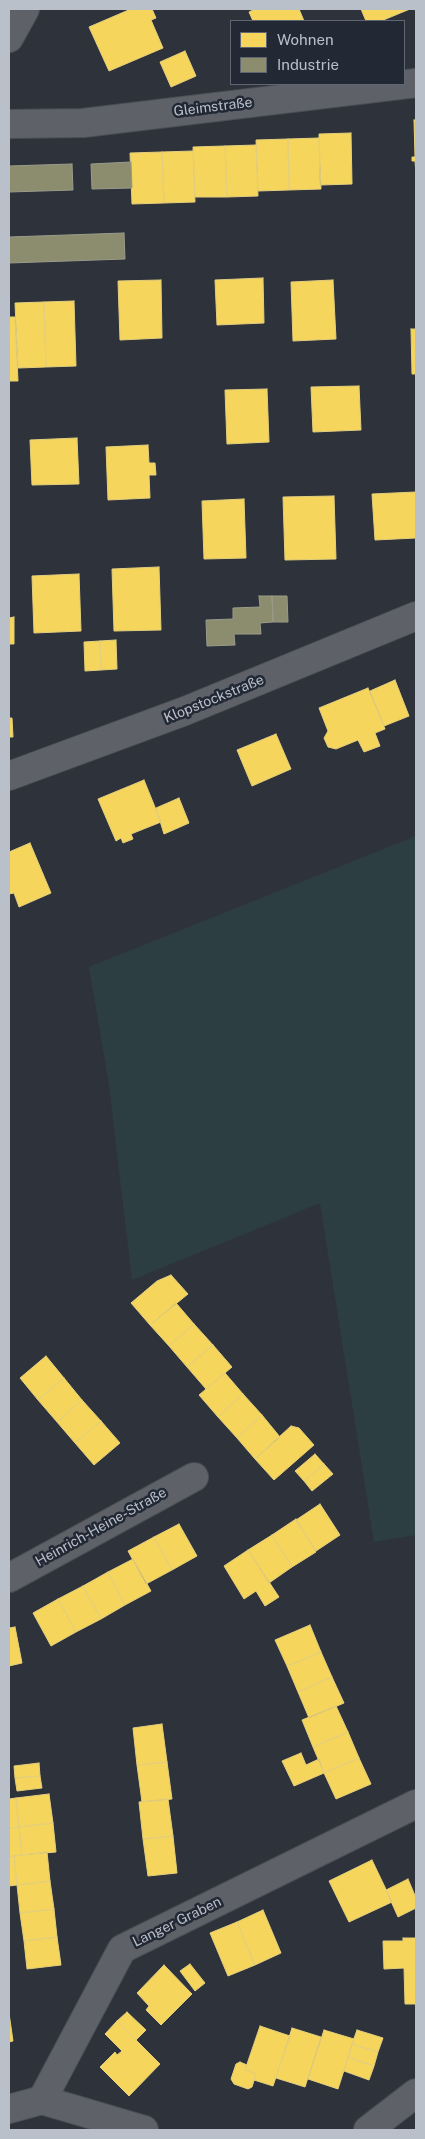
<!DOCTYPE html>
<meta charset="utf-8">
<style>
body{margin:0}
#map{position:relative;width:425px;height:2139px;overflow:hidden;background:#2e333b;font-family:"Public Sans",sans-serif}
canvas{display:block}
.frame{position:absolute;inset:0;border:10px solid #bac0ca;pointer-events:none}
.legend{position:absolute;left:230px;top:20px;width:175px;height:65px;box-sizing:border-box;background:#222935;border:1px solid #5f6571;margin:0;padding:6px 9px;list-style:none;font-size:15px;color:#bac0ca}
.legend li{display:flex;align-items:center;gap:10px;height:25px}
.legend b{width:25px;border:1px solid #5f6571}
</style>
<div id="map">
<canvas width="425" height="2139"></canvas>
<div class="frame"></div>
<ul class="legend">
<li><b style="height:14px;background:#f6d55c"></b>Wohnen</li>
<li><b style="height:14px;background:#8c8c6e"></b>Industrie</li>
</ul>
</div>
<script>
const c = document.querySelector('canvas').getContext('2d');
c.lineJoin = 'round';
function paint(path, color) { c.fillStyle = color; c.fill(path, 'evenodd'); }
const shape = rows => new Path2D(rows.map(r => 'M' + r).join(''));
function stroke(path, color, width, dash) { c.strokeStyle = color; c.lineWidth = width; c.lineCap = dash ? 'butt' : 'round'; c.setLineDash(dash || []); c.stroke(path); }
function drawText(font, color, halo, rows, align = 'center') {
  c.font = font + ' "Public Sans",sans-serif'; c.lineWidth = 5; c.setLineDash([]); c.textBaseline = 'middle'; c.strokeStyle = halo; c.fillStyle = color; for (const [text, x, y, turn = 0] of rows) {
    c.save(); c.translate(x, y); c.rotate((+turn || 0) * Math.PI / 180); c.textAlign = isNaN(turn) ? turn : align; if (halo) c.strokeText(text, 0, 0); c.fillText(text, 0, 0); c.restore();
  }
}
const green = shape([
 [416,836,416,1535,374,1542,320,1203,132,1280,109,1085,89,967]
]);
const homes = shape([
 [131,9,152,9,156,18,151,20,163,48,109,71,89,27,131,9],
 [255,9,299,9,304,21,253,21,249,12,255,9],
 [361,9,410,9,381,21,366,21,361,9],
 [185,51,196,76,171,87,160,62,185,51],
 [414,120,416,120,416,174,415,161,412,161,412,157,415,157,414,120],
 [351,133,352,184,320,185,319,134,351,133],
 [319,138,321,189,289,190,288,139,319,138],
 [288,139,289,190,258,191,256,140,288,139],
 [256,145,258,196,227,197,225,146,256,145],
 [225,146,227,197,195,197,193,147,225,146],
 [193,151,195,202,164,203,162,152,193,151],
 [162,152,164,203,132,204,130,153,162,152],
 [263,278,264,323,217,325,215,280,263,278],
 [161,280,162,338,120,340,118,281,161,280],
 [333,280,336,339,293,341,291,282,333,280],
 [74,301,76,366,46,367,44,302,74,301],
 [44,302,46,367,18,368,15,303,44,302],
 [9,317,15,317,18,381,9,381,9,317],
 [411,329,416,329,416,374,412,374,411,329],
 [359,386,361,430,313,432,311,387,359,386],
 [267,389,269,442,227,444,225,390,267,389],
 [77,438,79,484,32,485,30,440,77,438],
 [148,445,149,463,155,463,156,475,149,475,150,498,108,500,106,447,148,445],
 [416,492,416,538,375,540,372,494,416,492],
 [334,496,336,559,285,560,283,497,334,496],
 [244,499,246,558,204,559,202,501,244,499],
 [159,567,161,630,114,631,112,569,159,567],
 [79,574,81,631,34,633,32,576,79,574],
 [14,617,14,644,9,644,9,618,14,617],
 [116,640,117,669,101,670,100,641,116,640],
 [100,641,101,670,85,671,84,642,100,641],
 [395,680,409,716,384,726,370,691,395,680],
 [368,688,385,729,375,733,380,746,364,752,358,740,336,749,328,747,324,738,328,731,319,708,368,688],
 [9,718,12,718,13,737,9,737,9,718],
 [276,734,291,769,252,786,237,750,276,734],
 [144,780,161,822,131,834,133,839,123,843,121,838,116,841,98,799,144,780],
 [179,798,189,823,164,834,156,808,179,798],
 [30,843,51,893,19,907,14,893,9,894,9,852,30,843],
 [171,1275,188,1294,150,1325,131,1303,157,1281,171,1275],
 [176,1303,194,1324,169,1346,150,1325,176,1303],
 [194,1324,213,1345,187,1367,169,1346,194,1324],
 [213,1345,232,1367,206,1389,187,1367,213,1345],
 [46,1356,64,1378,38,1400,20,1378,46,1356],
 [225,1373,243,1394,218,1417,199,1395,225,1373],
 [64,1378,82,1400,57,1422,38,1400,64,1378],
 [243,1394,262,1415,237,1438,218,1417,243,1394],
 [82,1400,101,1421,75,1443,57,1422,82,1400],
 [262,1415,280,1437,255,1459,237,1438,262,1415],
 [101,1421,120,1443,94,1465,75,1443,101,1421],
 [291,1426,299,1428,314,1445,274,1480,255,1459,291,1426],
 [315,1454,324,1464,304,1481,295,1471,315,1454],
 [324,1464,333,1474,312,1491,304,1481,324,1464],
 [320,1504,340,1535,316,1551,296,1520,320,1504],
 [296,1519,316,1552,292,1567,272,1535,296,1519],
 [179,1524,197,1556,172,1570,154,1537,179,1524],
 [272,1535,292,1567,269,1583,248,1550,272,1535],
 [154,1537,172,1570,146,1584,128,1551,154,1537],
 [248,1550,279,1597,265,1606,256,1591,244,1599,224,1566,248,1550],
 [133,1559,151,1591,125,1605,108,1572,133,1559],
 [108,1572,125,1605,101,1619,83,1586,108,1572],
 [83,1586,101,1619,76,1632,58,1599,83,1586],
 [58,1599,76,1632,51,1646,33,1613,58,1599],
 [310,1625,321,1652,287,1666,275,1640,310,1625],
 [15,1627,22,1663,9,1666,9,1628,15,1627],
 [321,1652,332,1677,298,1692,287,1666,321,1652],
 [332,1677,344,1703,309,1718,298,1692,332,1677],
 [336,1706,348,1732,313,1747,302,1720,336,1706],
 [162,1724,167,1762,137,1765,133,1728,162,1724],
 [348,1732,359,1758,324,1773,313,1747,348,1732],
 [301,1753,306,1765,319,1759,324,1773,294,1786,282,1761,301,1753],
 [359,1758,371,1784,336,1799,324,1773,359,1758],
 [167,1762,172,1799,142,1802,137,1765,167,1762],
 [39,1763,40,1776,15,1778,14,1766,39,1763],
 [40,1776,42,1788,17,1791,15,1778,40,1776],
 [49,1794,53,1823,19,1827,16,1798,49,1794],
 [16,1798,19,1827,9,1828,9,1799,16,1798],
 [168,1799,173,1836,143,1839,139,1802,168,1799],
 [53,1823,56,1852,22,1855,19,1827,53,1823],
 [19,1827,22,1855,9,1857,9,1828,19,1827],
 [173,1836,177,1873,148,1876,143,1839,173,1836],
 [47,1852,50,1881,17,1885,14,1856,47,1852],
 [14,1856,17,1885,9,1886,9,1857,14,1856],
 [372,1860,392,1902,349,1922,329,1881,372,1860],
 [408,1879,416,1898,416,1908,398,1917,386,1890,408,1879],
 [50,1881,54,1909,20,1913,17,1885,50,1881],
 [54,1909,57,1937,24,1941,20,1913,54,1909],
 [263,1910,281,1953,255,1965,237,1922,263,1910],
 [237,1922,255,1965,228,1976,210,1933,237,1922],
 [57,1937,61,1965,27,1969,24,1941,57,1937],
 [403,1938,416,1938,416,2004,405,2004,404,1968,384,1969,383,1941,403,1941,403,1938],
 [190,1964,205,1983,195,1991,180,1971,190,1964],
 [164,1965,192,1994,161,2025,146,2010,149,2006,137,1993,164,1965],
 [127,2012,146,2030,136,2040,117,2021,127,2012],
 [9,2013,13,2041,9,2042,9,2013],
 [117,2021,160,2064,129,2096,100,2067,115,2052,117,2055,122,2051,105,2034,117,2021],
 [260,2026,290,2036,273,2086,254,2080,256,2074,245,2070,260,2026],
 [292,2028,321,2037,305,2087,276,2078,292,2028],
 [324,2030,354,2039,338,2089,308,2079,324,2030],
 [357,2030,383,2038,378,2052,352,2044,357,2030],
 [352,2044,378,2052,374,2066,348,2057,352,2044],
 [348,2057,374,2066,369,2080,344,2071,348,2057],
 [240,2062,247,2065,245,2070,256,2074,252,2087,248,2089,234,2084,231,2079,236,2064,240,2062]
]);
const industry = shape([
 [131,162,132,188,92,189,91,164,131,162],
 [72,164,73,190,9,192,9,166,72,164],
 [124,233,125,259,9,263,9,237,124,233],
 [259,596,272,596,273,622,260,623,261,634,234,634,235,645,207,646,206,620,233,619,233,608,260,607,259,596],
 [272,596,287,596,288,622,273,622,272,596]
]);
const minor = shape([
 [9,38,25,9],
 [9,124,83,123,416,83],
 [9,776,185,711,416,616],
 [9,1578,194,1477],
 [42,2100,144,2130],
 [9,2109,42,2100,122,1949,416,1804],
 [368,2130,416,2093]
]);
const streetNames = [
 ["Gleimstraße",213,107,-7],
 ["Klopstockstraße",214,699,-22],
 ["Heinrich-Heine-Straße",101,1527,-29],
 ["Langer Graben",177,1922,-26]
];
paint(green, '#2c3e41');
paint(homes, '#f6d55c');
stroke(homes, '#e4cf7d', 1);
paint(industry, '#8c8c6e');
stroke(industry, '#9a9c8a', 1);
stroke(minor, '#4c4f55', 30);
stroke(minor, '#5e6268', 28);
drawText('14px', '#bac0ca', '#222935', streetNames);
</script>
